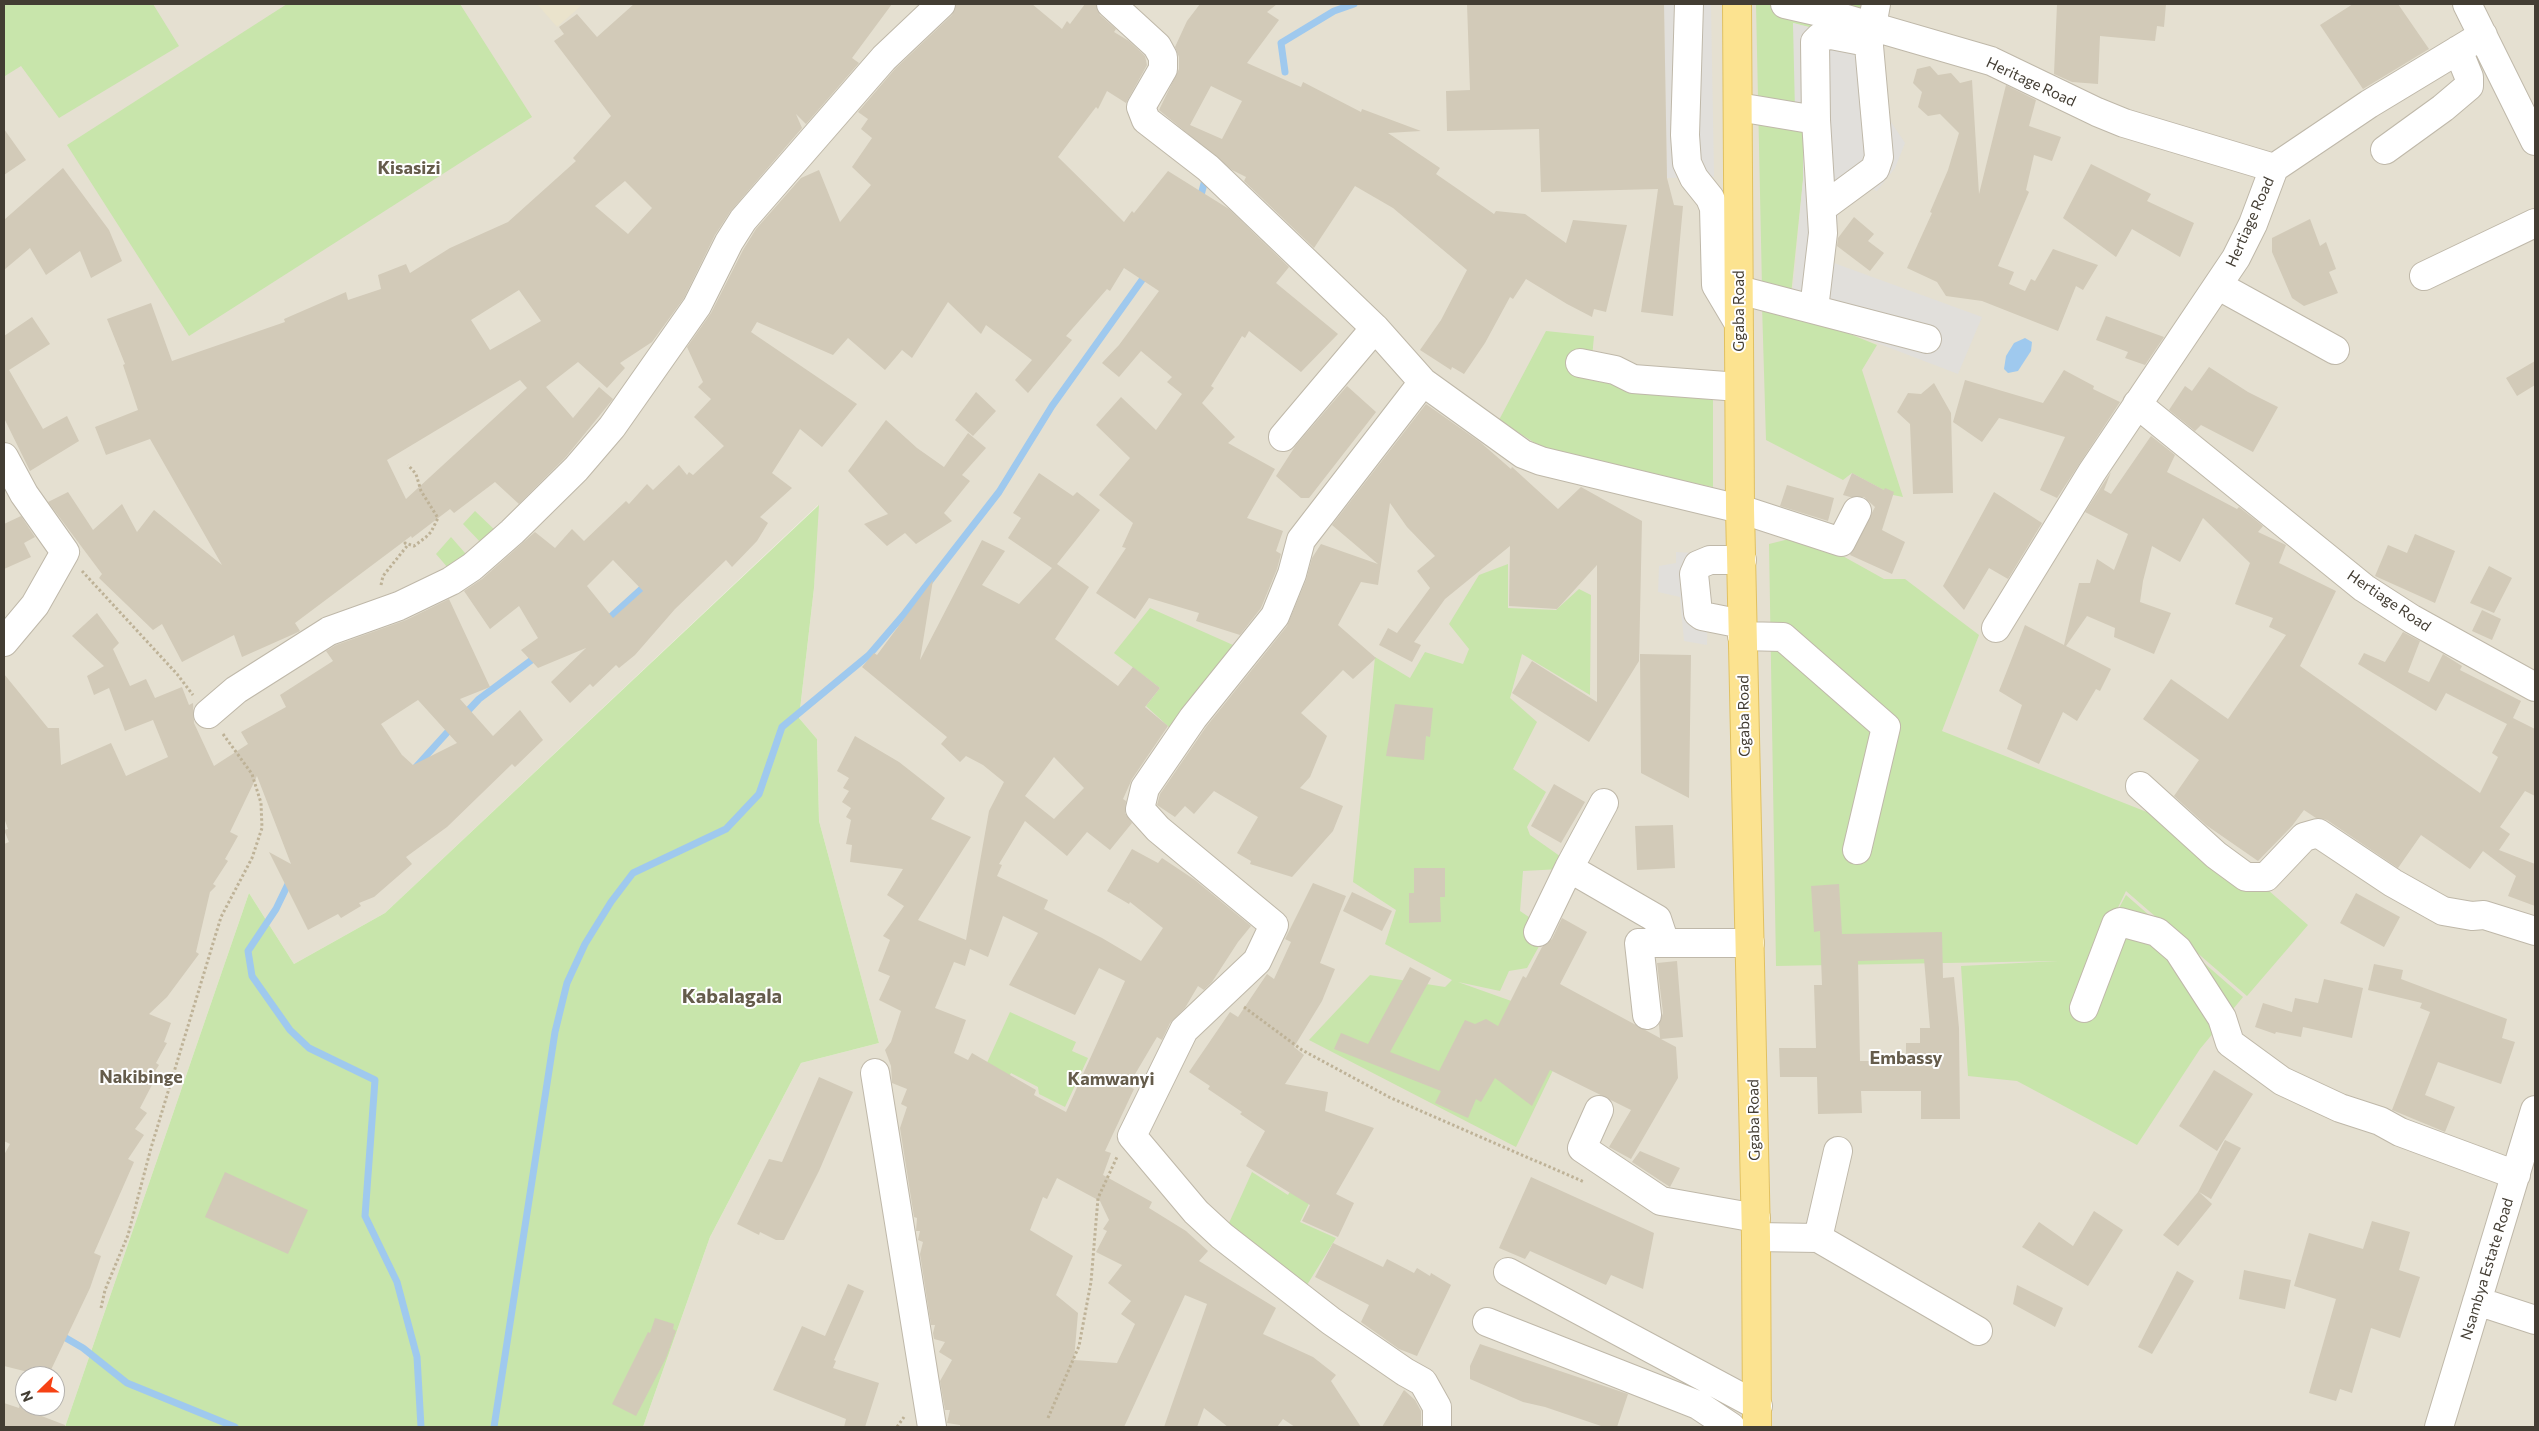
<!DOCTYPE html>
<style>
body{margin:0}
#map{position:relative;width:2539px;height:1431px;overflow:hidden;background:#f1ede3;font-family:Commissioner,sans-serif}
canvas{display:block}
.frame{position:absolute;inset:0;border:5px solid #433d33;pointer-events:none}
.north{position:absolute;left:15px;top:1366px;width:50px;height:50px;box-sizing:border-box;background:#fff;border:1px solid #b4b1ad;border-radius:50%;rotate:248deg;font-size:14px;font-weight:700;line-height:20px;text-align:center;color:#433d33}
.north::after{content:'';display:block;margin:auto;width:18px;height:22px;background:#f64214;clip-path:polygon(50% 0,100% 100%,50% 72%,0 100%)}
</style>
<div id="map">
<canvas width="2539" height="1431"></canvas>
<div class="frame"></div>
<div class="north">N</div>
</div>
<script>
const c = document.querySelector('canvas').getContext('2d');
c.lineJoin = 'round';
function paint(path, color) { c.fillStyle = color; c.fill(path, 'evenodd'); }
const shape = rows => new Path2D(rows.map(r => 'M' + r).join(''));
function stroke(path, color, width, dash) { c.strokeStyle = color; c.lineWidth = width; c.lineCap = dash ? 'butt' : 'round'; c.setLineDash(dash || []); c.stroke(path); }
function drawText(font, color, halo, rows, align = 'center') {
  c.font = font + ' Commissioner,sans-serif'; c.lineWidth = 4; c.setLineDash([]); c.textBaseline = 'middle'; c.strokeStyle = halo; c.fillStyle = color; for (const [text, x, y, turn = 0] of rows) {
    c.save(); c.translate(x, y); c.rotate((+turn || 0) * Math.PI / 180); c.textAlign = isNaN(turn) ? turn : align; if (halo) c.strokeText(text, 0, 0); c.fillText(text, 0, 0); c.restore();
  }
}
const residential = shape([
 [4,4,2535,4,2535,1427,643,1427,710,1237,801,1063,879,1043,819,821,817,739,799,718,814,588,818,505,385,913,294,964,249,893,65,1427,4,1427],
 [25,1376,55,1376,55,1406,25,1406]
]);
const education = shape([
 [537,4,579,4,581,6,557,27]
]);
const green = shape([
 [4,4,153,4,179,46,59,118,21,66,5,76,4,74],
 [287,4,460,4,532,117,189,336,67,145],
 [1756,4,1860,4,1860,11,1830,32,1793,23,1803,132,1803,180,1791,295,1762,288],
 [1762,305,1791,310,1877,345,1862,370,1903,497,1893,495,1852,473,1843,480,1766,440],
 [1546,331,1594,336,1590,380,1713,400,1713,487,1552,454,1499,420],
 [819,505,814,588,799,718,817,739,819,821,879,1043,801,1063,710,1237,643,1427,65,1427,249,893,294,964,385,913],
 [475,511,499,534,486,548,463,524],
 [1805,535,1884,579,1905,579,1979,635,1942,731,2205,835,2308,925,2247,996,2126,891,2107,930,2126,895,2243,997,2200,1049,2137,1145,2017,1081,1968,1076,1961,966,2058,961,1776,966,1769,544],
 [451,537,472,561,455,576,436,554],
 [1508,564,1508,608,1556,610,1579,589,1591,595,1590,695,1522,654,1510,698,1537,722,1513,769,1546,792,1527,827,1530,835,1564,859,1561,869,1523,871,1520,911,1548,930,1527,968,1509,971,1500,991,1458,982,1545,1013,1569,1037,1516,1147,1309,1040,1370,975,1445,987,1452,980,1385,944,1396,910,1353,882,1375,657,1410,678,1425,652,1463,664,1469,649,1449,624,1479,575],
 [1150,608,1233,645,1170,728,1146,706,1160,688,1114,653],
 [1010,1012,1076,1042,1072,1051,1088,1058,1065,1107,1039,1094,1038,1087,1011,1073,997,1099,976,1087],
 [1305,1166,1320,1181,1300,1222,1336,1238,1307,1285,1224,1234,1252,1172,1288,1195]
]);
const parking = shape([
 [1664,4,1711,4,1714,177,1667,178],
 [1793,23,1884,47,1887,116,1905,143,1895,168,1877,191,1841,179,1834,263,1982,317,1958,374,1791,310,1803,180,1803,132,1795,112],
 [1676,552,1709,554,1707,645,1684,641,1680,597,1658,592,1659,566,1676,563]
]);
const water = shape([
 [2025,338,2032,342,2031,351,2018,371,2008,373,2004,369,2006,356,2014,343]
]);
const stream = shape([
 [1285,72,1281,43,1334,11,1354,4],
 [1200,199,1206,176],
 [606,621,648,583],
 [464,715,479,699,537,656],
 [415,768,453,726],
 [290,880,276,909,248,951,252,976,290,1030,309,1048,375,1080,365,1216,397,1282,417,1357,421,1427],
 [59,1334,83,1348,127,1383,235,1427],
 [494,1427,555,1032,567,983,585,944,611,902,633,873,726,829,759,794,782,727,869,655,905,613,999,492,1052,406,1147,273]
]);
const building = shape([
 [634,4,892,4,852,58,859,63,806,124,796,114,802,128,730,212,715,235,684,298,652,342,620,363,625,368,607,388,578,362,546,387,573,418,599,387,613,399,565,458,519,504,495,482,454,513,450,509,412,538,411,536,295,623,300,631,296,633,242,657,234,635,182,662,162,624,153,630,99,578,102,574,48,502,68,492,93,530,122,504,137,532,154,510,222,565,150,439,106,455,95,427,138,410,123,365,125,364,107,319,151,303,172,361,285,322,284,319,346,292,348,300,381,289,378,275,406,264,410,273,450,248,508,222,576,161,573,158,611,116,554,41,564,34,559,27,577,14,597,37],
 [625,181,652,208,628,234,595,206],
 [519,290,541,321,490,350,471,320],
 [520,380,527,388,406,499,387,460],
 [956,4,1032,4,1062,29,1067,21,1070,24,1085,4,1096,4,1100,15,1116,29,1114,32,1129,41,1145,56,1147,65,1126,103,1107,91,1098,109,1096,107,1058,157,1124,222,1132,211,1134,213,1168,171,1229,209,1289,267,1276,283,1338,334,1301,372,1249,331,1245,338,1242,336,1211,386,1214,388,1202,403,1235,437,1228,443,1275,469,1247,518,1283,531,1276,551,1281,554,1277,569,1261,608,1240,635,1196,621,1199,613,1149,598,1135,619,1096,593,1126,548,1122,547,1133,523,1099,495,1130,458,1096,425,1121,397,1156,430,1182,394,1167,382,1172,377,1141,351,1119,377,1102,363,1119,345,1159,291,1124,268,1110,291,1107,289,1066,336,1072,340,1028,393,1015,380,1032,360,986,325,981,334,948,302,912,358,902,350,885,370,848,338,833,355,757,322,751,332,857,404,822,447,800,429,772,473,792,488,760,517,768,523,757,541,732,567,726,560,675,609,635,655,619,668,616,665,593,687,590,684,570,703,551,682,586,648,538,668,521,650,538,638,519,606,490,629,464,591,482,579,535,532,555,548,572,529,584,541,626,501,629,504,647,484,653,490,679,465,687,475,689,472,693,475,724,446,694,417,711,399,698,387,703,382,687,347,711,313,743,250,756,229,801,178,819,170,840,222,871,185,852,167,872,138,861,129,868,119,858,112,895,69,952,15],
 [613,560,643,591,613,618,587,586],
 [1200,4,1277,4,1267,12,1279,20,1247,63,1301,87,1303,82,1361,112,1362,109,1421,131,1388,133,1440,168,1436,174,1494,214,1496,211,1525,214,1566,243,1573,220,1627,225,1606,312,1594,309,1592,317,1567,304,1526,279,1513,299,1510,297,1485,343,1464,374,1452,367,1451,370,1420,350,1441,320,1467,270,1393,208,1355,186,1314,248,1244,181,1246,177,1232,170,1159,110,1179,69,1179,57,1175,47,1187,21],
 [1211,86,1242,101,1222,139,1190,125],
 [1467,4,1664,4,1667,178,1674,205,1683,206,1673,316,1641,312,1658,189,1541,192,1539,129,1447,131,1446,91,1470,90],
 [2057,4,2166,4,2164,27,2157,26,2155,41,2100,36,2098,84,2072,82,2054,74],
 [2353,4,2398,4,2429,49,2363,89,2320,25],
 [1930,66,1938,75,1951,73,1960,83,1972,80,1979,194,2006,85,2036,100,2029,126,2061,137,2052,161,2034,155,2026,190,2029,192,1998,266,2014,272,2009,284,2025,291,2031,279,2035,281,2053,249,2098,265,2083,290,2076,286,2058,331,1982,301,1946,296,1937,282,1907,268,1932,213,1930,212,1948,170,1959,133,1940,114,1928,116,1918,107,1922,92,1913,83,1917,69],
 [4,129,26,160,4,175],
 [2091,164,2151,194,2147,201,2194,223,2180,257,2132,229,2116,257,2063,218],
 [63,168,109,230,122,261,91,278,80,251,46,275,30,248,4,270,4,220],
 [1854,217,1874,234,1868,241,1884,253,1870,271,1837,246,1838,238],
 [2310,219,2320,246,2326,242,2336,269,2329,272,2338,293,2304,306,2292,298,2272,252,2272,238],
 [2106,316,2164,337,2145,365,2125,358,2128,352,2096,340],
 [32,317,50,344,9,370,43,429,67,416,79,441,30,471,4,418,4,336],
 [2535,361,2535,385,2517,396,2506,378],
 [2209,367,2248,392,2278,407,2253,452,2201,425,2195,431,2169,410,2185,386,2192,391],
 [2064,370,2094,386,2093,389,2120,402,2057,498,2040,490,2065,437,1999,418,1982,442,1953,422,1965,380,2043,403],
 [1934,383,1951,413,1953,493,1913,494,1910,424,1897,412,1908,393,1921,394],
 [1347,386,1376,412,1309,498,1301,498,1276,476,1296,445],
 [976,392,996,411,973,436,955,420],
 [1426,404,1480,442,1511,469,1512,467,1558,509,1581,487,1642,521,1639,661,1589,742,1512,693,1532,661,1597,702,1597,565,1557,609,1509,606,1510,546,1445,599,1414,642,1421,645,1412,662,1379,645,1388,628,1397,633,1430,588,1417,571,1435,556,1407,527,1390,503,1378,585,1361,582,1338,625,1376,658,1353,679,1343,670,1301,713,1327,736,1310,777,1300,788,1343,806,1333,831,1292,877,1250,864,1251,861,1237,853,1258,817,1214,791,1194,814,1185,806,1175,817,1157,805,1160,794,1206,727,1287,626,1306,580,1312,558,1321,544,1378,564,1332,525],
 [886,420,917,448,944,467,968,433,986,448,962,475,970,481,944,513,952,521,916,544,905,533,887,546,864,524,888,514,848,471],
 [2151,436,2175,455,2167,472,2237,509,2239,507,2263,526,2258,532,2286,545,2279,563,2336,591,2300,666,2480,793,2498,757,2492,753,2507,724,2446,693,2436,711,2358,664,2364,653,2385,662,2403,632,2420,641,2408,672,2429,682,2443,654,2462,666,2460,670,2521,701,2513,718,2535,729,2535,796,2525,791,2500,827,2510,834,2499,850,2535,864,2535,906,2508,896,2516,876,2483,851,2470,869,2421,835,2398,868,2327,820,2316,818,2304,810,2292,826,2258,861,2206,825,2174,796,2199,760,2143,719,2171,679,2228,719,2286,635,2269,627,2273,618,2235,604,2250,563,2203,518,2180,562,2152,546,2143,581,2140,602,2171,613,2154,654,2114,637,2115,628,2087,616,2066,646,2111,669,2100,691,2096,689,2077,721,2063,712,2039,764,2007,749,2022,705,1999,691,2025,625,2064,645,2079,583,2090,583,2097,559,2114,570,2128,534,2085,512,2111,472,2104,490,2111,494],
 [1039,473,1073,496,1077,492,1100,510,1057,564,1089,587,1055,639,1118,686,1133,667,1160,688,1145,707,1168,726,1132,779,1123,799,1126,801,1125,813,1132,823,1110,850,1087,832,1067,856,1025,821,999,864,1002,865,997,876,1048,900,1044,909,1102,938,1141,961,1163,928,1130,902,1129,904,1107,891,1132,849,1158,863,1162,858,1195,880,1251,926,1238,942,1212,982,1204,990,1198,986,1185,1008,1170,1023,1162,1040,1157,1037,1128,1086,1134,1089,1105,1151,1111,1153,1103,1175,1152,1202,1149,1208,1186,1231,1208,1251,1199,1261,1276,1308,1263,1334,1313,1357,1336,1375,1331,1381,1361,1427,1295,1427,1283,1419,1277,1427,1228,1427,1204,1408,1197,1427,1164,1427,1207,1304,1185,1295,1124,1427,960,1427,960,1425,947,1423,950,1410,945,1410,940,1381,952,1360,939,1352,945,1342,934,1339,933,1333,935,1325,931,1325,920,1254,923,1242,918,1240,920,1231,916,1231,917,1218,914,1217,900,1128,907,1107,901,1104,907,1089,892,1083,891,1066,885,1050,891,1042,901,1011,879,1000,890,976,878,971,890,940,883,936,904,906,887,895,903,869,850,862,852,845,846,844,851,820,846,817,851,808,842,802,849,791,843,788,849,778,837,771,855,736,899,762,945,798,931,819,971,837,918,920,966,940,989,811,1004,782,983,765,966,756,960,762,941,744,947,737,862,667,874,653,877,655,933,580,920,660,982,540,1005,551,982,585,1019,604,1052,568,1008,538,1021,518,1013,513],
 [1054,757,1084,788,1054,819,1025,796],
 [1003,916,1038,933,1009,985,1075,1015,1099,968,1125,981,1066,1112,1034,1095,1036,1090,972,1053,968,1060,954,1053,966,1020,935,1008,954,962,965,966,970,949,988,957],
 [1057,1178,1100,1201,1109,1220,1103,1229,1107,1231,1096,1252,1122,1265,1108,1283,1131,1301,1121,1314,1135,1324,1117,1363,1074,1360,1078,1313,1056,1295,1073,1256,1030,1230,1043,1197,1047,1199],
 [1852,473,1884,490,1885,488,1894,492,1882,530,1905,542,1892,574,1850,555,1875,507,1864,497,1850,497,1843,495],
 [1787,485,1834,498,1828,521,1780,506],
 [1994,492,2042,523,2008,579,1989,568,1964,610,1943,586],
 [21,516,35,537,24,543,31,557,4,569,4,524],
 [2415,534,2455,551,2435,603,2375,576,2388,545,2407,553],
 [2489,566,2512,578,2494,613,2470,603],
 [449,599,490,687,460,699,493,736,520,710,543,740,515,767,512,764,447,827,406,857,412,864,374,897,359,903,361,906,341,918,338,914,308,930,269,852,291,864,257,776,230,832,238,836,225,859,228,861,213,884,216,886,210,892,196,952,199,954,167,997,149,1014,171,1023,164,1042,167,1043,156,1063,159,1065,150,1079,154,1081,140,1108,147,1113,135,1129,144,1135,128,1159,134,1162,94,1253,101,1256,90,1288,49,1374,42,1371,40,1375,4,1366,4,1155,10,1144,4,1141,4,844,9,842,4,830,8,829,4,818,4,674,48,728,59,728,61,765,111,743,126,776,168,757,153,720,125,731,109,688,94,695,87,676,104,666,72,636,97,613,119,643,113,649,130,686,146,679,155,698,182,687,189,705,193,703,194,723,214,766,248,744,241,732,286,707,280,695,333,661,326,651,336,645,406,620],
 [418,700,457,743,413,765,402,755,381,724],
 [2482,610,2501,619,2492,640,2472,631],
 [1640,654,1691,655,1689,798,1641,773],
 [1395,704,1433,708,1430,737,1426,736,1424,760,1386,756],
 [1554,784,1585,802,1561,843,1531,826],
 [1673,825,1675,868,1637,870,1635,826],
 [1414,868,1445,868,1445,897,1440,897,1441,922,1409,923,1409,893,1414,893],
 [1313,883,1346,896,1320,963,1335,969,1322,1001,1294,1047,1304,1055,1285,1084,1328,1092,1325,1111,1374,1128,1336,1194,1354,1203,1338,1237,1302,1221,1310,1205,1246,1166,1265,1131,1240,1114,1242,1112,1208,1089,1210,1086,1189,1072,1230,1012,1238,1017,1267,974,1274,979,1291,942,1285,939],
 [1839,884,1842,934,1942,932,1943,978,1954,977,1959,1028,1960,1119,1921,1119,1921,1091,1861,1091,1862,1113,1818,1114,1817,1077,1780,1077,1779,1048,1816,1048,1814,985,1822,985,1820,931,1814,932,1811,886],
 [1924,959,1930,1028,1920,1028,1920,1043,1906,1043,1906,1061,1860,1061,1858,961],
 [1352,892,1392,911,1382,931,1343,911],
 [2356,893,2400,917,2384,947,2340,923],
 [1562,918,1587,932,1560,984,1660,1038,1659,1024,1663,1013,1657,963,1677,961,1683,1037,1661,1039,1676,1047,1678,1078,1631,1159,1609,1147,1631,1110,1550,1070,1532,1106,1495,1078,1481,1102,1476,1099,1468,1118,1435,1103,1441,1091,1334,1049,1341,1033,1368,1044,1410,967,1431,978,1390,1052,1439,1071,1465,1020,1475,1024,1486,1019,1498,1026,1523,976,1526,978,1542,947,1552,939],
 [2374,964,2403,970,2401,979,2507,1019,2502,1038,2515,1042,2501,1084,2438,1062,2425,1095,2455,1107,2445,1132,2392,1110,2430,1012,2420,1008,2422,1003,2368,990],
 [2324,979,2363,988,2352,1038,2303,1027,2301,1037,2276,1032,2275,1034,2255,1027,2263,1003,2292,1012,2295,998,2318,1003],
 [2214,1070,2253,1094,2217,1151,2179,1126],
 [819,1077,853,1092,819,1171,784,1240,776,1240,760,1232,759,1235,737,1224,769,1159,782,1162],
 [2225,1140,2241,1148,2211,1199,2199,1192,2212,1204,2178,1246,2163,1235,2198,1192],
 [1640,1151,1680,1168,1670,1187,1632,1162],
 [225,1172,308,1210,288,1254,205,1217],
 [1531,1177,1654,1233,1643,1289,1611,1275,1606,1285,1530,1251,1525,1259,1499,1248],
 [2094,1211,2123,1230,2088,1286,2022,1247,2039,1222,2073,1246],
 [2372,1221,2410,1232,2399,1270,2420,1277,2400,1338,2371,1328,2352,1393,2340,1389,2336,1401,2309,1393,2336,1299,2294,1286,2309,1233,2363,1249],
 [1333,1243,1383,1267,1387,1259,1414,1273,1417,1268,1430,1276,1431,1273,1451,1285,1417,1356,1399,1349,1361,1322,1369,1305,1315,1277],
 [2244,1270,2291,1280,2285,1309,2239,1299],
 [2177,1271,2194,1281,2152,1354,2138,1347],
 [848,1284,864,1291,834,1360,836,1361,833,1368,879,1383,865,1427,844,1427,846,1419,773,1390,802,1326,825,1336],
 [2017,1285,2063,1308,2055,1327,2013,1304],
 [655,1318,674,1324,673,1329,676,1331,666,1358,636,1416,612,1404,648,1332,650,1333],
 [1480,1344,1628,1394,1617,1427,1604,1427,1545,1407,1523,1402,1470,1379,1470,1366],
 [1404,1390,1415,1400,1421,1411,1421,1425,1419,1427,1382,1427],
 [4,1403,19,1408,20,1403,40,1411,39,1415,65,1425,65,1427,4,1427]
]);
const path = shape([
 [82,571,177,674,193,695],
 [381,585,383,576,407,546,405,543,414,546,426,537,431,532,438,518,421,491,416,474,408,465],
 [1244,1007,1302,1050,1389,1097,1584,1182],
 [101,1308,105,1290,128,1235,151,1148,221,917,252,858,262,828,261,803,252,774,223,734],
 [1048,1418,1079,1346,1091,1282,1098,1198,1117,1157],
 [897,1427,904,1417]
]);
const minor = shape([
 [1111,4,1157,46,1163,57,1163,69,1141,107,1146,120,1208,168,1375,328,1423,382,1523,454,1541,461,1740,509,1841,542,1857,511],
 [1689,4,1685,135,1687,163,1694,178,1710,198,1714,208,1716,285,1738,322],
 [1785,4,1829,14,1991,61,2097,112,2124,123,2274,168],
 [2467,4,2535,141],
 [1872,26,1876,4],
 [1738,107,1816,120],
 [2385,150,2443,108,2469,86,2469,77,2458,50],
 [2424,276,2535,223],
 [2219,286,2335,350],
 [1739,290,1927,339],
 [1814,309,1823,233,1816,120,1815,42,1820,37,1831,35,1862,41,1869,46,1879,157,1875,169,1822,208],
 [1580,363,1615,370,1633,379,1739,387],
 [1423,382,1301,540,1292,574,1275,616,1193,718,1145,788,1140,809,1158,829,1274,925,1257,961,1184,1030,1132,1136,1196,1212,1222,1236,1331,1321,1405,1372,1423,1382,1437,1407,1437,1427],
 [2137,404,2364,588,2412,619,2535,687],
 [1283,437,1375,328],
 [4,457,24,494,65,552,35,605,4,642],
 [1742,560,1710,560,1698,565,1694,574,1698,613,1702,616,1742,624],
 [1996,628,2092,472,2236,258,2253,224,2274,168,2369,104,2483,35],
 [1742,636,1783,637,1886,727,1857,850],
 [208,714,236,690,329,631,399,606,451,581,472,567,512,532,576,469,612,427,697,306,729,242,743,220,884,58,941,4],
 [2140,786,2216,855,2246,877,2266,877,2304,837,2318,833,2393,883,2443,911,2472,916,2484,915,2535,931],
 [1604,803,1569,868,1657,919,1665,943],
 [1538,932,1569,868],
 [2084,1008,2116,924,2120,922,2157,932,2178,950,2222,1018,2230,1043,2282,1081,2340,1108,2380,1121,2400,1132,2516,1175],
 [1647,1015,1639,943,1750,943],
 [875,1073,932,1427],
 [1599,1110,1582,1148,1661,1201,1756,1218],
 [1756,1237,1818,1238,1978,1331],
 [1818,1238,1838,1151],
 [1508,1272,1758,1406],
 [2477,1301,2535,1320],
 [1487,1322,1698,1405,1731,1427],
 [2439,1427,2535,1110]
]);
const major = shape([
 [1737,4,1740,509,1756,1237,1757,1427]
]);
const streetNames = [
 ["Heritage Road",2031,82,25],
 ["Hertiage Road",2250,222,-66],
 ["Ggaba Road",1739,311,-90],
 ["Hertiage Road",2389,601,34],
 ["Ggaba Road",1744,716,-91],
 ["Ggaba Road",1754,1120,-91],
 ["Nsambya Estate Road",2487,1269,-73]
];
const quarterNames = [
 ["Kisasizi",409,168],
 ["Embassy",1906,1058],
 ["Nakibinge",141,1077],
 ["Kamwanyi",1111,1079]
];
const districtNames = [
 ["Kabalagala",732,996]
];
paint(residential, '#e5e0d1');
paint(education, '#eae3cc');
paint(green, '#c8e5ab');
paint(parking, '#e1dfdb');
paint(water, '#9fc9ee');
stroke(stream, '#9fc9ee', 7);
paint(building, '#d2cab8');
stroke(minor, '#bfb8a9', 30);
stroke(major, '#e1c161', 30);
stroke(path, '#beb297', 3, [2.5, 2.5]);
stroke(minor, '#fff', 28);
stroke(major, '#fce390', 28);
drawText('15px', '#433d33', '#fff', streetNames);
drawText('bold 18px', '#655c4b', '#fff', quarterNames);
drawText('bold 20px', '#655c4b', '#fff', districtNames);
</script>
